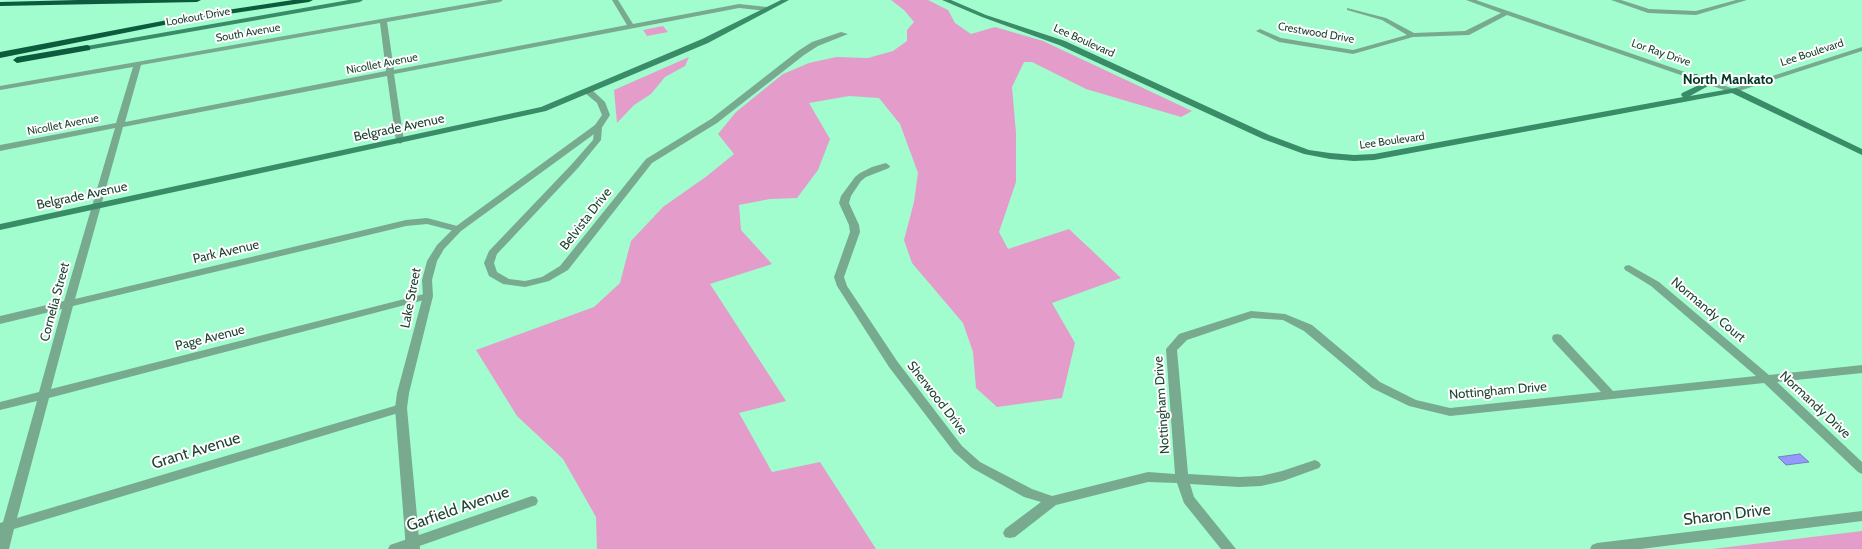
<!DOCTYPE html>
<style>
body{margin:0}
canvas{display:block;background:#a1fcce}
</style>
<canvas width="1862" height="549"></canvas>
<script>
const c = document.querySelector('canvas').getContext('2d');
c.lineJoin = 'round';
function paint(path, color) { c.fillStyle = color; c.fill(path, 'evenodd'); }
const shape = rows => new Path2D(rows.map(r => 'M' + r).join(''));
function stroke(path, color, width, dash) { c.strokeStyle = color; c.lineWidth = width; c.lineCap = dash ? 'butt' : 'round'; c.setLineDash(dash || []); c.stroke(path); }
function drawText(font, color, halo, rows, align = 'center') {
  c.font = font + ' Cabin,sans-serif'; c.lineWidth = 4; c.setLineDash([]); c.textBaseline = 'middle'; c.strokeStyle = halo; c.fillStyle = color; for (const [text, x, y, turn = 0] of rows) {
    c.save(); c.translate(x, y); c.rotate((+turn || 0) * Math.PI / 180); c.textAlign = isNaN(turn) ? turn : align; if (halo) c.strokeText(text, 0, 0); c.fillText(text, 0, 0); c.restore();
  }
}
const green = shape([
 [891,0,928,0,948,10,955,23,971,34,995,27,1043,41,1192,111,1181,117,1086,89,1032,62,1024,62,1012,87,1016,133,1016,182,999,232,1008,249,1069,229,1121,278,1052,303,1075,343,1062,398,997,407,976,388,973,352,963,323,912,263,904,240,914,202,918,173,900,124,879,98,849,96,809,103,830,139,818,170,797,198,770,199,739,205,741,230,772,264,710,284,786,401,739,413,772,472,820,462,876,549,597,549,596,517,563,459,517,416,476,350,594,307,620,283,631,241,663,207,707,176,734,154,718,134,736,112,783,74,809,63,836,57,868,58,893,51,907,41,907,30,914,22,904,10],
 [663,26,668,32,647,36,643,30],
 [689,57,685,66,665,77,651,94,634,105,617,123,614,90],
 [1862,531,1862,549,1712,549]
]);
const water = shape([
 [1800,454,1809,462,1786,465,1778,457,1800,454]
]);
const minor = shape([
 [489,0,503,0,500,2,387,22,394,70,627,25,612,0,618,0,633,24,739,4,767,7,770,9,767,11,739,8,394,74,404,141,400,144,396,141,387,76,123,127,75,299,406,220,427,218,461,227,463,229,458,232,427,224,406,226,73,306,51,389,428,293,433,296,428,299,49,398,17,518,401,404,405,405,407,408,405,411,14,529,9,549,0,549,0,523,3,522,37,401,0,410,0,402,39,392,62,309,0,324,0,316,64,301,115,128,0,151,0,145,116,123,133,67,0,90,0,86,489,0],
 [380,23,386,71,125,122,141,65,380,23],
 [1466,0,1476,0,1737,90,1736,92,1730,92,1507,15,1469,35,1413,37,1353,54,1279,42,1256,31,1260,29,1281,38,1353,50,1407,35,1382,20,1347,10,1347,8,1386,18,1414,33,1465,31,1501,13,1466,0],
 [1611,0,1621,0,1649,9,1696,11,1736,0,1747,0,1696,15,1648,13,1611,0],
 [841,32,848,34,818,46,804,55,717,123,652,163,568,270,549,281,525,287,503,284,489,276,484,263,489,251,572,164,593,140,595,125,598,125,602,127,601,140,578,168,497,254,494,263,497,272,509,279,525,281,542,277,560,266,646,159,711,119,798,51,812,42,841,32],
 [886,163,890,166,889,168,866,177,861,181,851,196,849,203,859,225,860,232,844,277,847,286,897,361,962,446,980,462,1032,489,1052,496,1148,472,1175,474,1166,349,1179,334,1251,311,1285,314,1312,325,1380,382,1416,400,1450,408,1601,392,1553,341,1552,338,1553,335,1557,334,1561,335,1613,391,1756,376,1651,286,1625,270,1624,268,1625,266,1629,265,1659,282,1769,375,1862,365,1862,373,1777,382,1862,462,1862,474,1858,472,1764,383,1450,416,1409,406,1372,388,1304,331,1283,320,1252,318,1187,340,1177,350,1188,474,1239,477,1261,476,1282,471,1315,460,1319,462,1321,465,1319,468,1283,481,1261,486,1239,487,1190,484,1194,497,1236,549,1221,549,1184,503,1177,483,1148,482,1056,505,1015,537,1010,538,1005,537,1003,533,1005,529,1041,502,1024,497,972,468,954,452,889,367,837,286,834,277,850,232,849,225,839,203,841,196,855,177,860,173,872,167,886,163],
 [532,496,536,497,538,501,536,505,411,549,388,549,390,545,532,496],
 [1862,511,1862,521,1641,549,1590,549,1592,545,1597,543,1862,511]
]);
const tertiary = shape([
 [1862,47,1862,51,1736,92,1730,92,1729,90,1862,47],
 [585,89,591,89,605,102,610,115,601,129,461,231,444,249,437,261,432,280,433,296,409,393,407,408,420,549,406,549,395,408,397,393,423,296,422,280,427,261,437,245,455,227,595,125,602,115,597,103,585,93,585,89]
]);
const secondary = shape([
 [349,0,363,0,360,2,87,50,83,48,87,46,349,0],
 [781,0,789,0,708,43,546,111,0,230,0,224,541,107,702,39,781,0],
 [942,0,951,0,986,15,1065,41,1269,135,1309,150,1330,153,1354,155,1374,154,1683,97,1681,95,1682,93,1699,85,1690,76,1694,74,1697,74,1708,86,1690,96,1736,88,1862,149,1862,155,1732,93,1374,160,1354,161,1330,159,1304,154,1263,139,1059,45,982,17,942,0]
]);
const motorway = shape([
 [78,0,201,0,197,2,0,6,0,2,78,0],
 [293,0,313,0,309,2,194,19,0,58,0,52,194,15,293,0],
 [87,45,90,46,90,50,17,63,13,60,17,57,87,45]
]);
const farStreetnames = [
 ["Lookout Drive",198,17,-10],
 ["South Avenue",248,33,-10],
 ["Crestwood Drive",1316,33,10],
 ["Lee Boulevard",1084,41,24],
 ["Lor Ray Drive",1661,53,19],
 ["Lee Boulevard",1812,53,-18],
 ["Nicollet Avenue",382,64,-11],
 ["Nicollet Avenue",63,125,-11],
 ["Lee Boulevard",1392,141,-8]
];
const streetNames = [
 ["Belgrade Avenue",399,128,-12],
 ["Belgrade Avenue",82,196,-12],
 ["Belvista Drive",586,219,-52],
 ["Park Avenue",226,252,-13],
 ["Lake Street",411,298,-79],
 ["Cornelia Street",55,302,-75],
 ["Normandy Court",1708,310,40],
 ["Page Avenue",210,338,-14],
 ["Nottingham Drive",1498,391,-5],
 ["Sherwood Drive",937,398,52],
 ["Nottingham Drive",1162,405,-94],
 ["Normandy Drive",1815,405,43]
];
const farDistrictnames = [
 ["North Mankato",1728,80]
];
const nearStreetnames = [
 ["Grant Avenue",196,451,-17],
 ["Garfield Avenue",458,509,-19],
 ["Sharon Drive",1727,515,-7]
];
paint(green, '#e49dca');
paint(water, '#9798fd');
stroke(water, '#737fc0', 1);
paint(minor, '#78aa90');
paint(tertiary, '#78aa90');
paint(secondary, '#3a8c68');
paint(motorway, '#0d5b3d');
drawText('11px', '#1e4432', '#fff', farStreetnames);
drawText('13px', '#1e4432', '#fff', streetNames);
drawText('bold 14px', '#003622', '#fff', farDistrictnames);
drawText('16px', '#1e4432', '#fff', nearStreetnames);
</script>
